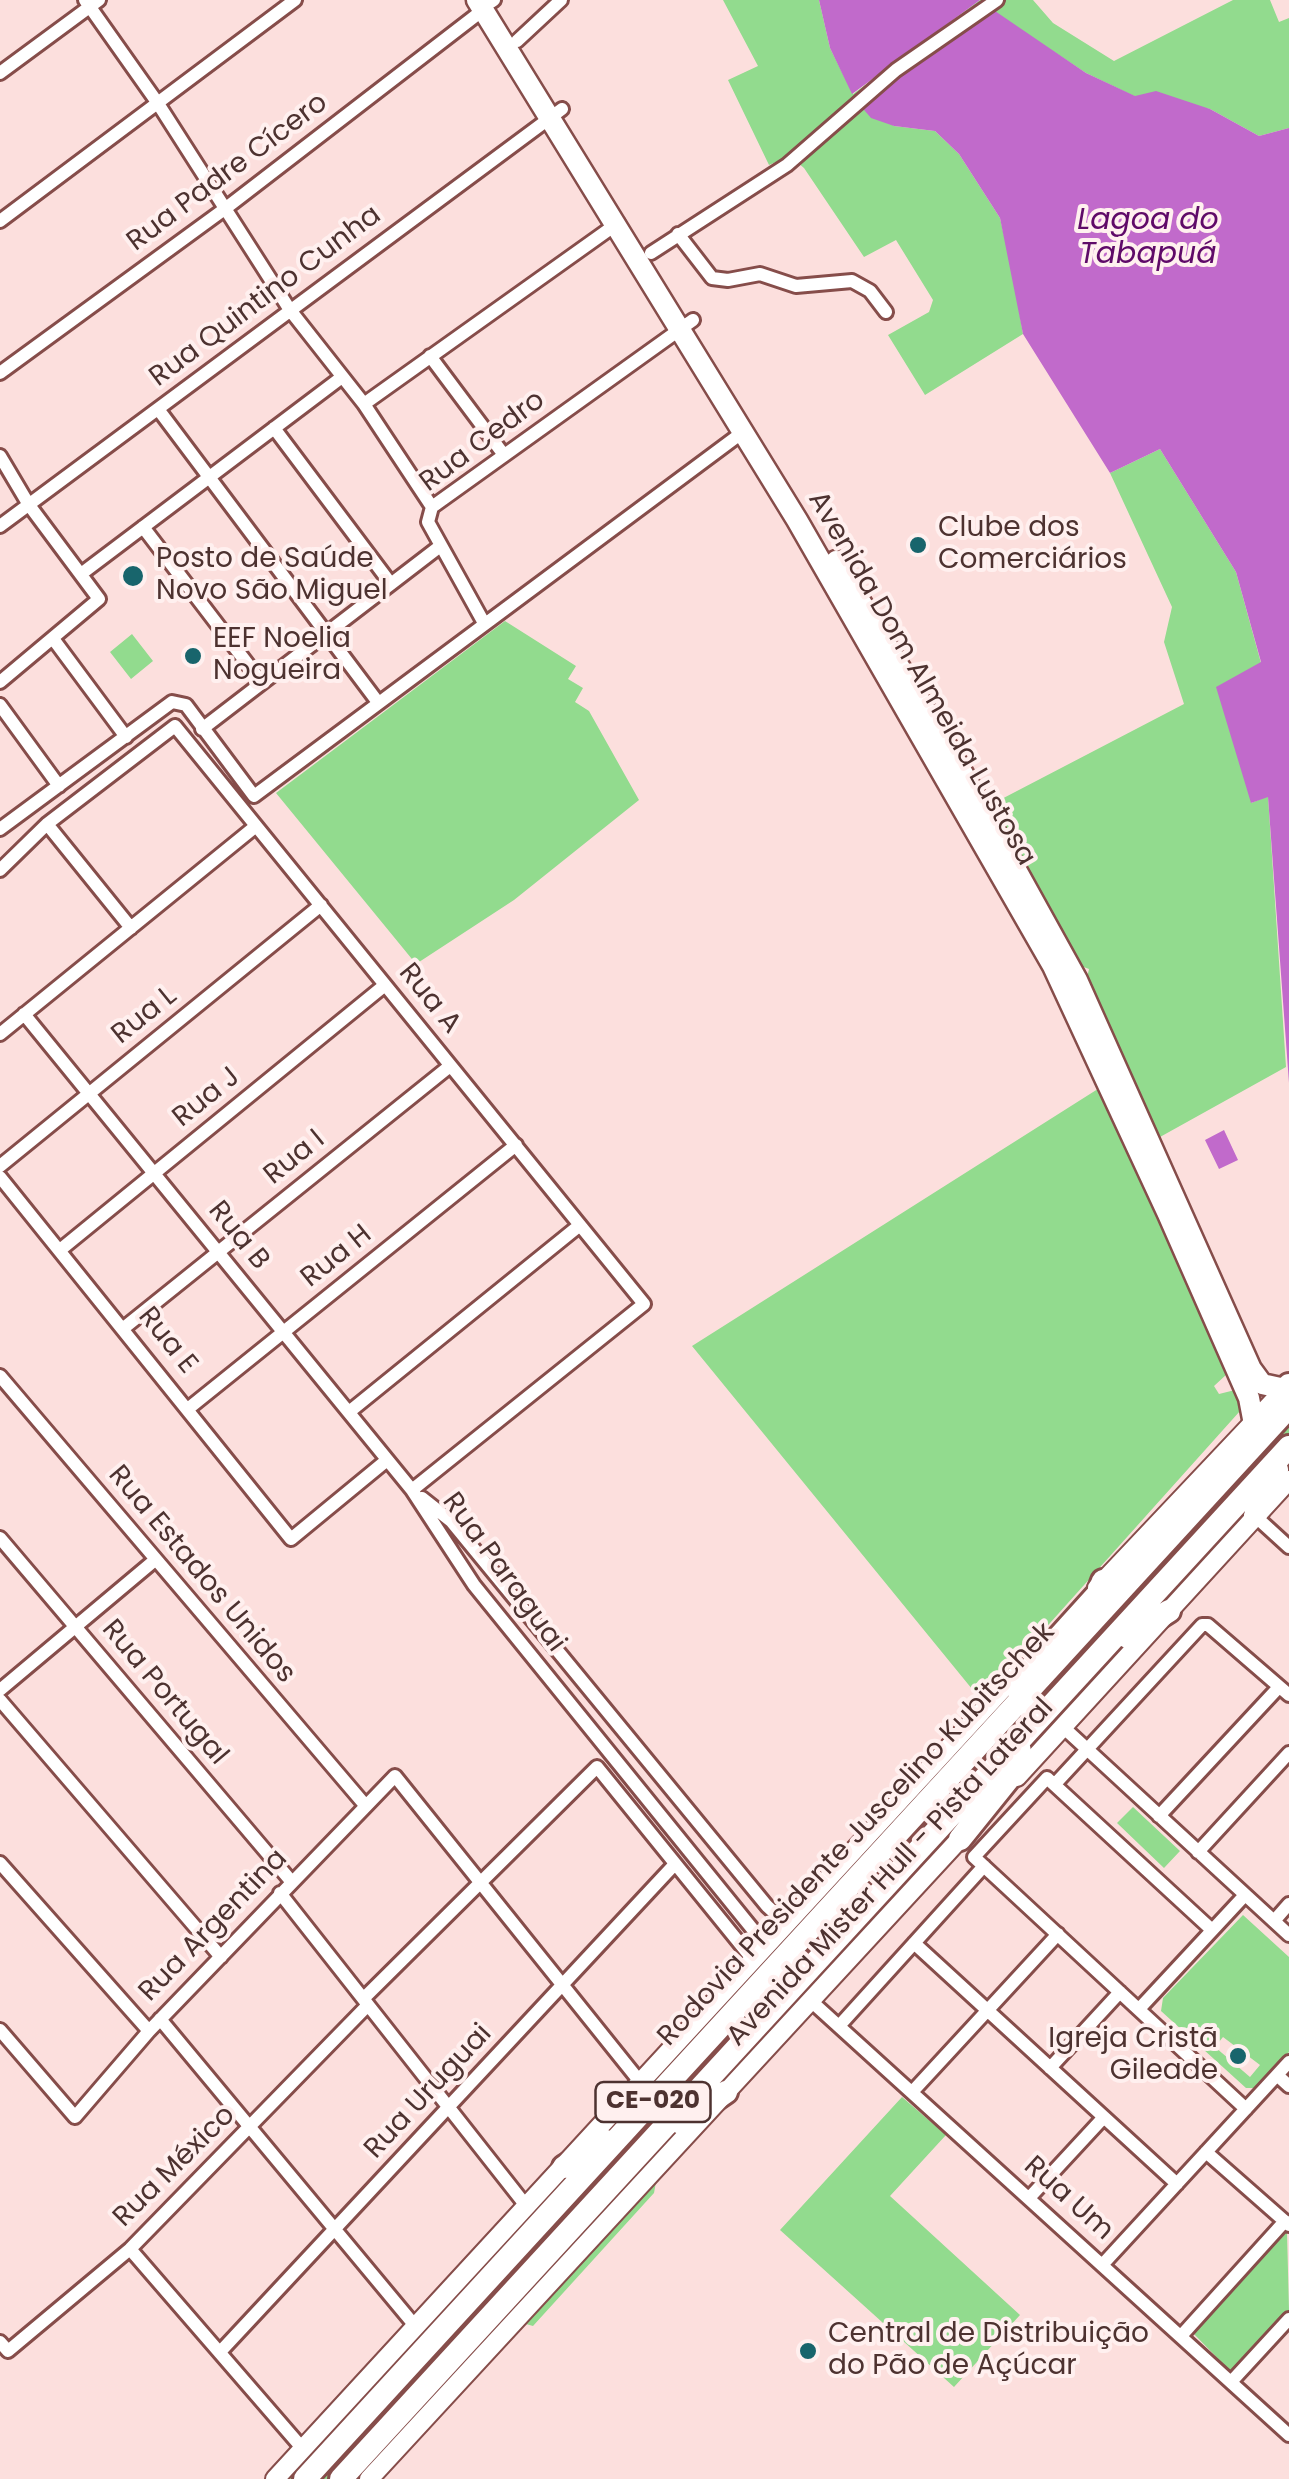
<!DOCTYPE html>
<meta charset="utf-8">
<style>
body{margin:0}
canvas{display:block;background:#fcdfdd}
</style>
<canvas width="1289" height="2479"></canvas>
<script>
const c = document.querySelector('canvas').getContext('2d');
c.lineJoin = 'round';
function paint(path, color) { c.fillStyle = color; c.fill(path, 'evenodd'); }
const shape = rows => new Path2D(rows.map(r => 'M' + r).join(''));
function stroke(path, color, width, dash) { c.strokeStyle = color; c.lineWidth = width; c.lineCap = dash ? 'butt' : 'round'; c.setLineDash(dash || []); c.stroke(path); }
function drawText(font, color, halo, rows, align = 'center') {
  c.font = font + ' Poppins,sans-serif'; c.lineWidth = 8; c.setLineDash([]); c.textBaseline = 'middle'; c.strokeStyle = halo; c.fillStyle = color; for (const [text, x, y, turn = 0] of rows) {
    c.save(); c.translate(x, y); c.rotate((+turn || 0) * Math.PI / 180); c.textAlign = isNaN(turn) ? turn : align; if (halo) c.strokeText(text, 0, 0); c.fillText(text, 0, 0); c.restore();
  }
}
const green = shape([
 [723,0,819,0,830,48,853,94,980,0,1033,0,1053,23,1114,61,1233,0,1270,0,1279,22,1289,18,1289,128,1259,136,1210,109,1136,97,1086,73,998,15,969,27,860,103,894,126,935,131,959,154,1000,218,1013,275,1023,334,925,395,888,335,929,312,933,300,896,240,864,257,804,168,790,156,769,165,728,80,758,66],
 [1160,449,1236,572,1261,663,1251,803,1268,796,1286,1067,1160,1137,1087,978,1089,969,1081,966,992,804,1184,704,1164,642,1172,607,1110,473],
 [505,621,576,666,568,679,583,688,575,702,589,711,639,800,514,900,416,964,276,793],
 [132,634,153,661,131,679,110,652],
 [1101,1087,1227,1374,1214,1386,1219,1394,1235,1390,1240,1411,981,1700,692,1346],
 [1289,1421,1289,1433,1049,1697,1039,1704,1047,1687],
 [1004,1738,1007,1744,328,2479,317,2479],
 [1016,1762,967,1824,707,2095,817,1978],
 [1133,1807,1180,1851,1164,1868,1117,1823],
 [1243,1915,1289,1957,1289,2052,1256,2088,1246,2088,1161,2011,1163,1998],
 [1223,2037,1260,2065,1250,2077,1215,2047],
 [902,2097,946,2135,890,2196,1020,2315,954,2387,780,2230],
 [583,2164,292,2479,283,2479,521,2221],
 [656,2182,654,2193,533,2326,526,2324],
 [1287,2232,1289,2310,1230,2371,1192,2332]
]);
const water = shape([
 [819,0,980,0,852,94,830,48],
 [992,9,1086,73,1135,96,1156,91,1210,109,1259,136,1289,128,1289,1083,1268,797,1251,803,1216,687,1261,662,1236,572,1160,449,1110,473,1023,334,1000,218,959,154,935,131,894,126,871,118,859,104],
 [1224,1130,1238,1160,1219,1169,1205,1140]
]);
const street = shape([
 [85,0,157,102,290,310,364,404,432,507],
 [491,2,494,0],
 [517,41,561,0],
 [0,73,99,0],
 [0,221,295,0],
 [678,234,712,278,728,280,760,274,796,286,852,281,870,291,886,312],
 [651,253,787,165,896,70,997,0],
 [430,356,504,455],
 [0,373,226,208,483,10],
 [364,404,618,223],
 [158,409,377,701],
 [274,428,391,584],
 [0,456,29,505,99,599,0,682],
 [0,526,562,109],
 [143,527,262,683],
 [81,574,342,377],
 [484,623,428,522,432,507,693,320],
 [54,640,126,737],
 [0,705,59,786],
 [202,729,439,547],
 [47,824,131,928],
 [0,829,172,702,186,705,254,796,743,432],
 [0,870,47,824,175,726,644,1304,412,1490],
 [24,1014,412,1490,474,1585,767,1947],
 [0,1034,256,826],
 [0,1166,321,905],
 [0,1177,291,1539,387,1460],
 [60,1250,385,985],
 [125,1327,450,1066],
 [0,1376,365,1805],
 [189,1408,516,1145],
 [349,1412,580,1225],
 [422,1498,451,1521,767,1906,788,1925],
 [1255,1516,1289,1547],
 [0,1538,291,1881],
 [0,1690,155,1560],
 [0,1700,221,1957],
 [1063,1727,1289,1935],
 [1055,1784,1202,1625,1208,1625,1289,1695],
 [1159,1816,1279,1687],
 [1198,1852,1289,1753],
 [0,1863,149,2031],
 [280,1893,527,2207],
 [1274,1921,1289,1904],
 [1212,1930,1047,1778,974,1857,1246,2109],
 [914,1943,1177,2184],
 [365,1997,597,1767,754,1961],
 [811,2001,1289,2435],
 [1139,2009,1245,1895],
 [160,2019,416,2327],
 [839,2026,984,1866],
 [0,2030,75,2117,149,2031,395,1776,641,2083],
 [1050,2068,1120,1992],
 [1277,2075,1289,2086],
 [913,2091,1058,1934],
 [1206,2152,1289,2225],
 [1030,2197,1104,2117],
 [130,2249,303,2449],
 [1103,2264,1289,2062],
 [1181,2336,1285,2221],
 [0,2342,8,2351,130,2249,367,2006],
 [220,2352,674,1865],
 [1231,2382,1289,2319]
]);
const secondary = shape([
 [1097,1588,1285,1389],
 [1017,1777,1289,1480],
 [275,2479,1021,1669],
 [369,2479,969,1829]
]);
const primary = shape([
 [477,0,797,520,1053,966,1168,1214,1249,1398,1253,1419],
 [836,561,962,772,1077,980,1251,1369,1262,1384,1285,1389]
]);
const highway = shape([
 [1285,1389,1289,1385],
 [1255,1516,1277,1470],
 [1128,1637,1169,1611],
 [1028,1706,1018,1690,1022,1678,1098,1594,1103,1581],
 [960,1839,1022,1762,1018,1742],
 [681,2123,726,2092],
 [564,2167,606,2141],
 [305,2479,1289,1407],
 [341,2479,1289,1447]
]);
const markers = [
 [918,545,10,"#18656c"],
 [133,576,12,"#18656c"],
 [193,656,10,"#18656c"],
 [1238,2056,10,"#18656c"],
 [808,2351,10,"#18656c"]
];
const shields = [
 [653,2102,115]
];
const shieldNames = [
 ["CE-020",653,2102]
];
const streetNames = [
 ["Rua Padre Cícero",228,173,-37],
 ["Rua Quintino Cunha",266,297,-37],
 ["Rua Cedro",483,442,-37],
 ["Avenida Dom Almeida Lustosa",921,679,60],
 ["Rua A",429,999,51],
 ["Rua L",145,1016,-39],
 ["Rua J",207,1098,-39],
 ["Rua I",295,1158,-39],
 ["Rua B",238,1236,51],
 ["Rua H",337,1257,-39],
 ["Rua E",167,1341,51],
 ["Rua Paraguai",503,1573,54],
 ["Rua Estados Unidos",201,1575,50],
 ["Rua Portugal",164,1693,50],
 ["Rodovia Presidente Juscelino Kubitschek",857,1835,-47],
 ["Avenida Mister Hull - Pista Lateral",891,1873,-47],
 ["Rua Argentina",214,1926,-46],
 ["Rua Uruguai",429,2092,-47],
 ["Rua México",175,2167,-45],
 ["Rua Um",1068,2199,42]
];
const poiNames = [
 ["Clube dos",938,529],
 ["Comerciários",938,561],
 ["Posto de Saúde",156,560],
 ["Novo São Miguel",156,592],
 ["EEF Noelia",213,640],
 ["Nogueira",213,672],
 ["Igreja Cristã",1218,2040,"right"],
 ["Gileade",1218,2072,"right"],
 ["Central de Distribuição",828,2335],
 ["do Pão de Açúcar",828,2367]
];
const waterNames = [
 ["Lagoa do",1148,221],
 ["Tabapuá",1148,255]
];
paint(green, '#92db8e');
paint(water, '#c16acb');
stroke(street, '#864d4a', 18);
stroke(secondary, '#864d4a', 22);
stroke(primary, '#864d4a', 25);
stroke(highway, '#864d4a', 28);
stroke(street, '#fff', 12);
stroke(secondary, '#fff', 18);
stroke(primary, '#fff', 20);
stroke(highway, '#fff', 22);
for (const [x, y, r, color] of markers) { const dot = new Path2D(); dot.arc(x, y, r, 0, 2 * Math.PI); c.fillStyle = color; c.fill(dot); stroke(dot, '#fff0ef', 4); }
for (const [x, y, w] of shields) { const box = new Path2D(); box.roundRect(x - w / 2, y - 20, w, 40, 8); c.fillStyle = '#fff0ef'; c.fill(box); stroke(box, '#4d3230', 2.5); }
drawText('bold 25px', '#4d3230', null, shieldNames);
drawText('28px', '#4d3230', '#fff0ef', streetNames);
drawText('28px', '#4d3230', '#fff0ef', poiNames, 'left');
drawText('italic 30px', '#5f0a68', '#fff0ef', waterNames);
</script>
